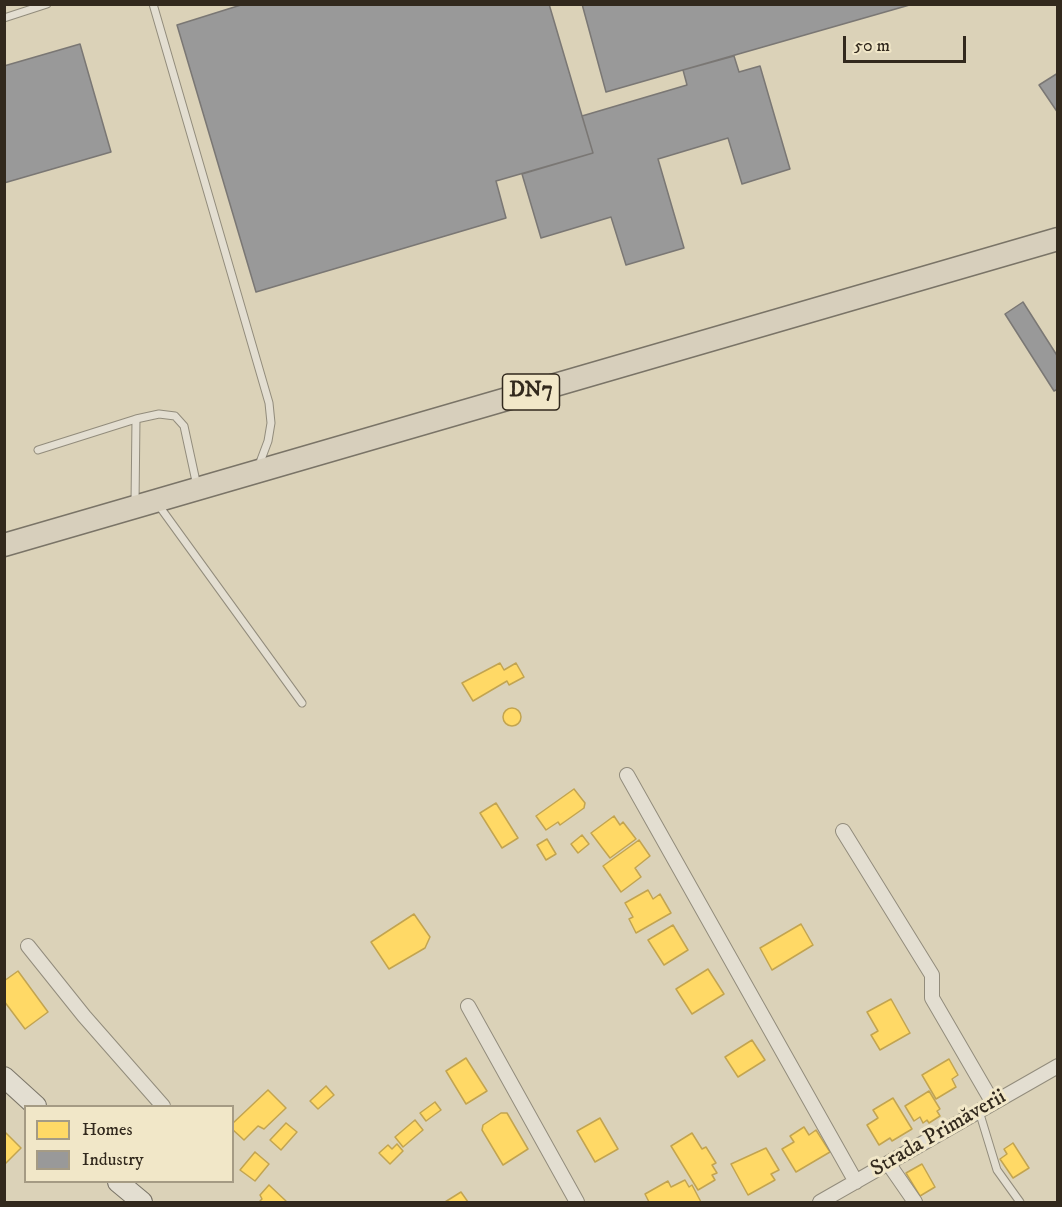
<!DOCTYPE html>
<meta charset="utf-8">
<style>
body{margin:0}
#map{position:relative;width:1062px;height:1207px;overflow:hidden;background:#dbd2b8;font-family:"IM FELL DW Pica",serif}
canvas{display:block}
.frame{position:absolute;inset:0;border:6px solid #32291d;pointer-events:none}
.legend{position:absolute;left:24px;top:1105px;width:210px;height:78px;box-sizing:border-box;background:#f1e7c8;border:2px solid #a59b84;margin:0;padding:8px 10px;list-style:none;font-size:18px;color:#32291d}
.legend li{display:flex;align-items:center;gap:12px;height:30px}
.legend b{width:30px;border:2px solid #a59b84}
.scale{position:absolute;left:843px;top:36px;width:123px;height:27px;box-sizing:border-box;border:3px solid #32291d;border-top:0;padding-left:8px;font-size:18px;line-height:21px;white-space:nowrap;color:#32291d;-webkit-text-stroke:4px #f1e7c8;paint-order:stroke}
</style>
<div id="map">
<canvas width="1062" height="1207"></canvas>
<div class="frame"></div>
<ul class="legend">
<li><b style="height:16px;background:#ffd966"></b>Homes</li>
<li><b style="height:16px;background:#999"></b>Industry</li>
</ul>
<div class="scale">50 m</div>
</div>
<script>
const c = document.querySelector('canvas').getContext('2d');
c.lineJoin = 'round';
function paint(path, color) { c.fillStyle = color; c.fill(path, 'evenodd'); }
const shape = rows => new Path2D(rows.map(r => 'M' + r).join(''));
function stroke(path, color, width, dash) { c.strokeStyle = color; c.lineWidth = width; c.lineCap = dash ? 'butt' : 'round'; c.setLineDash(dash || []); c.stroke(path); }
function drawText(font, color, halo, rows, align = 'center') {
  c.font = font + ' "IM FELL DW Pica",serif'; c.lineWidth = 6; c.setLineDash([]); c.textBaseline = 'middle'; c.strokeStyle = halo; c.fillStyle = color; for (const [text, x, y, turn = 0] of rows) {
    c.save(); c.translate(x, y); c.rotate((+turn || 0) * Math.PI / 180); c.textAlign = isNaN(turn) ? turn : align; if (halo) c.strokeText(text, 0, 0); c.fillText(text, 0, 0); c.restore();
  }
}
const homes = shape([
 [500,663,504,670,516,663,524,677,509,685,507,681,473,701,462,683,500,663],
 '503 717a9 9 0 1 1 18 0a9 9 0 1 1-18 0Z',
 [574,789,585,803,584,808,560,825,558,822,546,830,536,816,574,789],
 [496,803,518,838,502,848,480,813,496,803],
 [614,816,620,825,623,822,636,839,610,858,591,833,614,816],
 [582,835,589,844,578,853,571,844,582,835],
 [547,839,556,854,546,860,537,845,547,839],
 [639,840,650,856,635,868,641,877,621,892,603,866,639,840],
 [648,890,653,899,660,894,671,913,636,933,629,919,633,917,625,903,648,890],
 [414,914,430,937,425,948,389,969,371,942,414,914],
 [801,924,813,945,772,970,760,948,801,924],
 [673,925,688,950,664,965,648,940,673,925],
 [708,969,724,994,692,1014,676,989,708,969],
 [18,971,48,1012,25,1029,4,1001,4,981,18,971],
 [891,999,910,1033,880,1050,871,1035,878,1031,867,1012,891,999],
 [752,1040,765,1060,738,1077,725,1057,752,1040],
 [466,1058,487,1091,466,1104,446,1071,466,1058],
 [949,1059,958,1075,952,1079,956,1087,936,1099,922,1075,949,1059],
 [326,1086,334,1095,318,1109,310,1101,326,1086],
 [268,1090,286,1108,264,1129,258,1126,244,1140,232,1129,232,1124,268,1090],
 [929,1091,940,1109,937,1111,940,1116,929,1123,927,1120,923,1123,920,1117,914,1121,905,1106,929,1091],
 [893,1098,912,1129,892,1141,890,1138,879,1145,867,1125,878,1118,873,1110,893,1098],
 [435,1102,441,1110,426,1121,420,1113,435,1102],
 [501,1113,507,1113,528,1149,503,1165,482,1130,483,1125,501,1113],
 [600,1118,618,1149,595,1162,577,1131,600,1118],
 [415,1120,423,1130,403,1147,395,1137,415,1120],
 [286,1123,297,1132,281,1150,270,1140,286,1123],
 [804,1127,809,1135,816,1130,830,1152,796,1172,782,1149,794,1142,790,1136,804,1127],
 [6,1133,21,1148,4,1165,4,1135,6,1133],
 [692,1133,702,1149,706,1147,716,1163,712,1165,717,1173,712,1175,715,1180,698,1190,671,1146,692,1133],
 [1013,1143,1029,1168,1013,1178,1000,1159,1007,1154,1004,1149,1013,1143],
 [397,1144,403,1151,390,1164,379,1153,388,1145,392,1149,397,1144],
 [766,1148,779,1170,771,1174,775,1180,748,1195,731,1164,766,1148],
 [255,1152,269,1164,255,1181,240,1170,255,1152],
 [922,1164,935,1187,920,1196,906,1173,922,1164],
 [685,1180,689,1187,692,1185,701,1202,649,1202,645,1194,668,1181,671,1187,685,1180],
 [269,1185,286,1201,284,1202,259,1202,262,1199,260,1195,269,1185],
 [461,1192,468,1202,445,1202,461,1192]
]);
const industry = shape([
 [244,4,549,4,593,153,496,181,506,218,256,292,177,25,244,4],
 [582,4,913,4,606,92,582,4],
 [80,44,111,152,4,183,4,66,80,44],
 [734,56,739,72,760,66,790,169,742,184,728,138,658,159,684,248,626,265,611,217,541,238,522,174,593,153,582,116,687,85,683,70,734,56],
 [1058,73,1058,113,1039,85,1058,73],
 [1023,302,1058,357,1058,389,1054,391,1005,314,1023,302]
]);
const lane = shape([
 [153,4,269,403,271,423,268,441,259,465],
 [4,18,47,4],
 [38,450,136,419,159,414,175,416,184,426,197,486],
 [135,503,136,419],
 [157,503,302,703],
 [979,1111,997,1170,1020,1202]
]);
const street = shape([
 [627,775,856,1182],
 [843,831,932,975,932,998,993,1103],
 [28,946,84,1016,163,1106],
 [468,1006,577,1202],
 [888,1163,915,1202],
 [820,1202,1058,1066]
]);
const secondary = shape([
 [4,1077,36,1106],
 [118,1182,142,1202]
]);
const primary = shape([
 [4,545,1058,239]
]);
const shields = [
 [531,392,57]
];
const shieldNames = [
 ["DN7",531,392]
];
const streetNames = [
 ["Strada Primăverii",939,1134,-30]
];
paint(homes, '#ffd966');
stroke(homes, '#c2a450', 1.5);
paint(industry, '#999');
stroke(industry, '#7a7774', 1.5);
stroke(lane, '#928c7c', 9);
stroke(street, '#928c7c', 16);
stroke(secondary, '#7a7467', 22);
stroke(primary, '#7a7467', 25);
stroke(lane, '#e3ded1', 7);
stroke(street, '#e3ded1', 14);
stroke(secondary, '#e3ded1', 20);
stroke(primary, '#d7cfbc', 22);
for (const [x, y, w] of shields) { const box = new Path2D(); box.roundRect(x - w / 2, y - 18, w, 36, 4.5); c.fillStyle = '#f1e7c8'; c.fill(box); stroke(box, '#32291d', 1.5); }
drawText('bold 21px', '#32291d', null, shieldNames);
drawText('22px', '#32291d', '#f1e7c8', streetNames);
</script>
